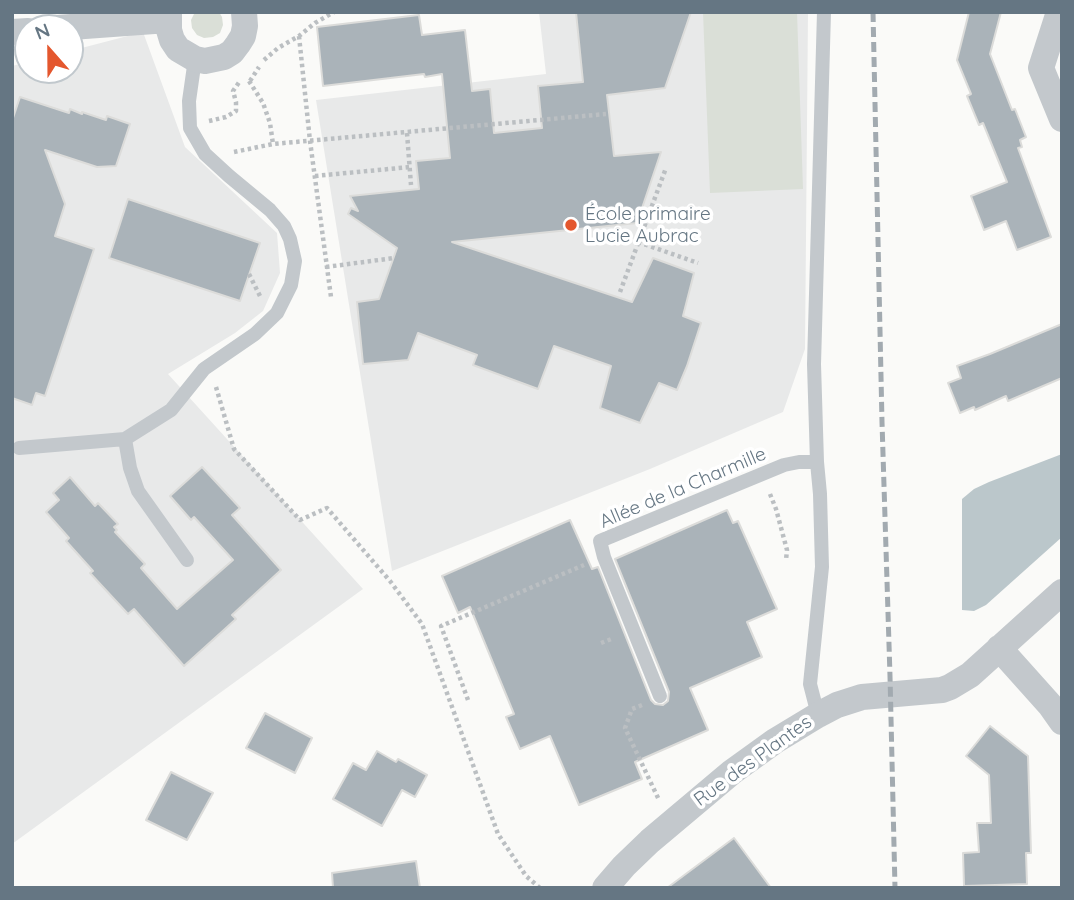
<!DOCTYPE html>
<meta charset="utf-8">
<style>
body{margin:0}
#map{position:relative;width:1074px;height:900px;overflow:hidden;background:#fafaf8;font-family:Quicksand,sans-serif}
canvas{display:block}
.frame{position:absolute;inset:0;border:14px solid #657683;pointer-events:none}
.north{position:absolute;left:14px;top:14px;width:70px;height:70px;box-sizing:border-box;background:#fff;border:2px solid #c1c8cd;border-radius:50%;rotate:339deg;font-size:19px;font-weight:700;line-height:28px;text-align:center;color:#657683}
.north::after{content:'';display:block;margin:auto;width:24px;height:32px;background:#e4572e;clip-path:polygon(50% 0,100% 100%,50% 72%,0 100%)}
</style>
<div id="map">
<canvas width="1074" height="900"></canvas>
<div class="frame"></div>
<div class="north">N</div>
</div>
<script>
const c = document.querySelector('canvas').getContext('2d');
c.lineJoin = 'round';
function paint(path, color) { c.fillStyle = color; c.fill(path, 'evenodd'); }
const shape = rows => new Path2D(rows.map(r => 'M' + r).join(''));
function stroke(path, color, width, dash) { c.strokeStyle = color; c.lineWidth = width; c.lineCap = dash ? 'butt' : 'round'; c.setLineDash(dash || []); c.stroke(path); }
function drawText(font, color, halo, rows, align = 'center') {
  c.font = font + ' Quicksand,sans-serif'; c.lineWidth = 7; c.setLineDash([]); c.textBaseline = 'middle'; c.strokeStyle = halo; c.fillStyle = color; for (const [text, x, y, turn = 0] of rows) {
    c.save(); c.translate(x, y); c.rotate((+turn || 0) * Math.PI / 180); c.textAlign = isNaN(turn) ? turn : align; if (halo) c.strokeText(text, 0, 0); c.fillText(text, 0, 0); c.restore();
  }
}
const built = shape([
 [539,12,808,12,805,349,783,412,650,469,392,571,316,100,546,74],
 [143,32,185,147,277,233,280,273,263,311,235,333,168,374,363,589,12,844,12,66,28,62,28,70,70,70,70,51]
]);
const green = shape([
 [195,12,219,12,222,17,223,25,220,33,213,37,204,38,197,35,192,28,191,20],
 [703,12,797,12,803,189,710,193]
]);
const water = shape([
 [1062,454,1062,537,986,605,974,611,962,610,962,499,974,489,989,482]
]);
const building = shape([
 [576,12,691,12,665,88,607,95,614,156,661,152,637,223,452,242,632,302,653,258,694,273,683,316,701,323,687,366,677,390,659,383,640,423,600,408,611,366,554,346,538,389,473,365,477,355,418,333,408,360,363,364,357,302,379,299,397,248,348,214,351,208,358,211,350,196,419,189,416,161,450,158,442,74,425,77,424,74,323,86,317,27,419,15,422,35,465,30,472,91,490,89,494,133,542,128,538,86,583,82,576,12],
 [969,12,1001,12,990,54,1012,110,1015,109,1026,137,1020,140,1022,147,1018,148,1051,237,1017,250,1006,221,984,230,971,196,1007,182,983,123,979,125,967,96,971,94,957,60,969,12],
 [20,97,69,113,70,109,82,114,82,112,106,120,107,116,130,124,116,166,97,167,45,150,65,204,55,236,94,249,45,396,36,393,32,405,12,398,12,121,20,97],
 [128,199,260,243,240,301,109,258,128,199],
 [1062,324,1062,378,1008,401,1006,396,975,410,974,407,960,413,948,383,961,378,957,366,990,354,1062,324],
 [202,467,240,508,232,515,281,570,232,615,236,619,184,666,134,609,128,614,90,573,93,571,66,541,69,538,46,512,59,500,53,493,70,477,95,506,98,503,118,524,114,527,117,530,115,532,145,564,141,568,177,609,233,560,194,517,191,520,170,496,202,467],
 [727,510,733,523,738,521,777,609,747,622,762,657,690,688,708,730,635,762,642,779,579,805,550,736,520,749,506,717,514,714,470,607,458,613,442,576,570,520,592,569,598,567,651,700,655,704,663,705,668,701,669,692,615,559,727,510],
 [265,713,312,738,295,773,246,748,265,713],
 [990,726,1028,756,1031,853,1026,853,1027,884,964,886,963,853,979,852,977,823,991,823,989,775,966,756,990,726],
 [377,751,396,762,398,759,427,775,415,797,402,790,382,826,333,799,353,763,366,770,377,751],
 [171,772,213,793,187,840,146,820,171,772],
 [734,838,771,888,667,888,734,838],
 [416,861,420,888,333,888,332,873,416,861]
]);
const path = shape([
 [299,36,310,141,331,297],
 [264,60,278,48,299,36,315,23,334,12],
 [249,81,263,103,270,123,273,144],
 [250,81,259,67],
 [209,121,226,117,236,111,236,102,233,91,240,81],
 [407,133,411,185],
 [234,152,273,144,606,114],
 [315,176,410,167],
 [638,242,698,263],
 [326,267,394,258],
 [249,274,261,298],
 [620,292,666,168],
 [216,387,234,449,300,520,327,508,390,581,422,624,498,834,526,876,540,888],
 [770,494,776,509,787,550,786,560],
 [601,643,614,638],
 [468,700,441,626,584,565],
 [642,705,632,709,625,728,659,800]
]);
const lane = shape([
 [125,439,130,468,138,491,187,560],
 [19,448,125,439,171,410,204,369,255,334,277,313,291,285,295,261,290,239,284,226,270,210,229,176,205,154,190,128,189,101,195,59],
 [660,696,604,557,600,541,784,465,799,462,817,462],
 [818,715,810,684,822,567,820,494,817,462,814,364,824,12]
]);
const street = shape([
 [169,12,169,30,172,40,178,49,195,59,205,61,224,57,232,52,238,44,243,36,245,26,244,12],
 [1059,12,1041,68,1062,119],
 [57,28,168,20],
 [12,32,28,31],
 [999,648,1050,705,1062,722],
 [605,888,624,866,650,841,732,772,775,741,818,715,837,705,862,697,942,690,950,687,970,675,1062,592]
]);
const rail = shape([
 [873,12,882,422,890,676,895,888]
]);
const markers = [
 [571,225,7,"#e4572e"]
];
const poiNames = [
 ["École primaire",585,214],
 ["Lucie Aubrac",585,236]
];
const streetNames = [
 ["Allée de la Charmille",683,488,-23],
 ["Rue des Plantes",753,761,-36]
];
paint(built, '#e8e9e9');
paint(green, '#dadfd7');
paint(water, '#bbc7cb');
paint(building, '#aab3b9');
stroke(building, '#dcdcda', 2);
stroke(path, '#bbbfc2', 4.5, [3.5, 3.5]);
stroke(lane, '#c3c8cc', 14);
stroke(street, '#c3c8cc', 26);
stroke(rail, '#a2aab0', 5, [10, 5]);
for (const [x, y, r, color] of markers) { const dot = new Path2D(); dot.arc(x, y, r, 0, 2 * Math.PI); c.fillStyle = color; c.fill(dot); stroke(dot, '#fff', 2.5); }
drawText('19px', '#657683', '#fff', poiNames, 'left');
drawText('19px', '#657683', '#fff', streetNames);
</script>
